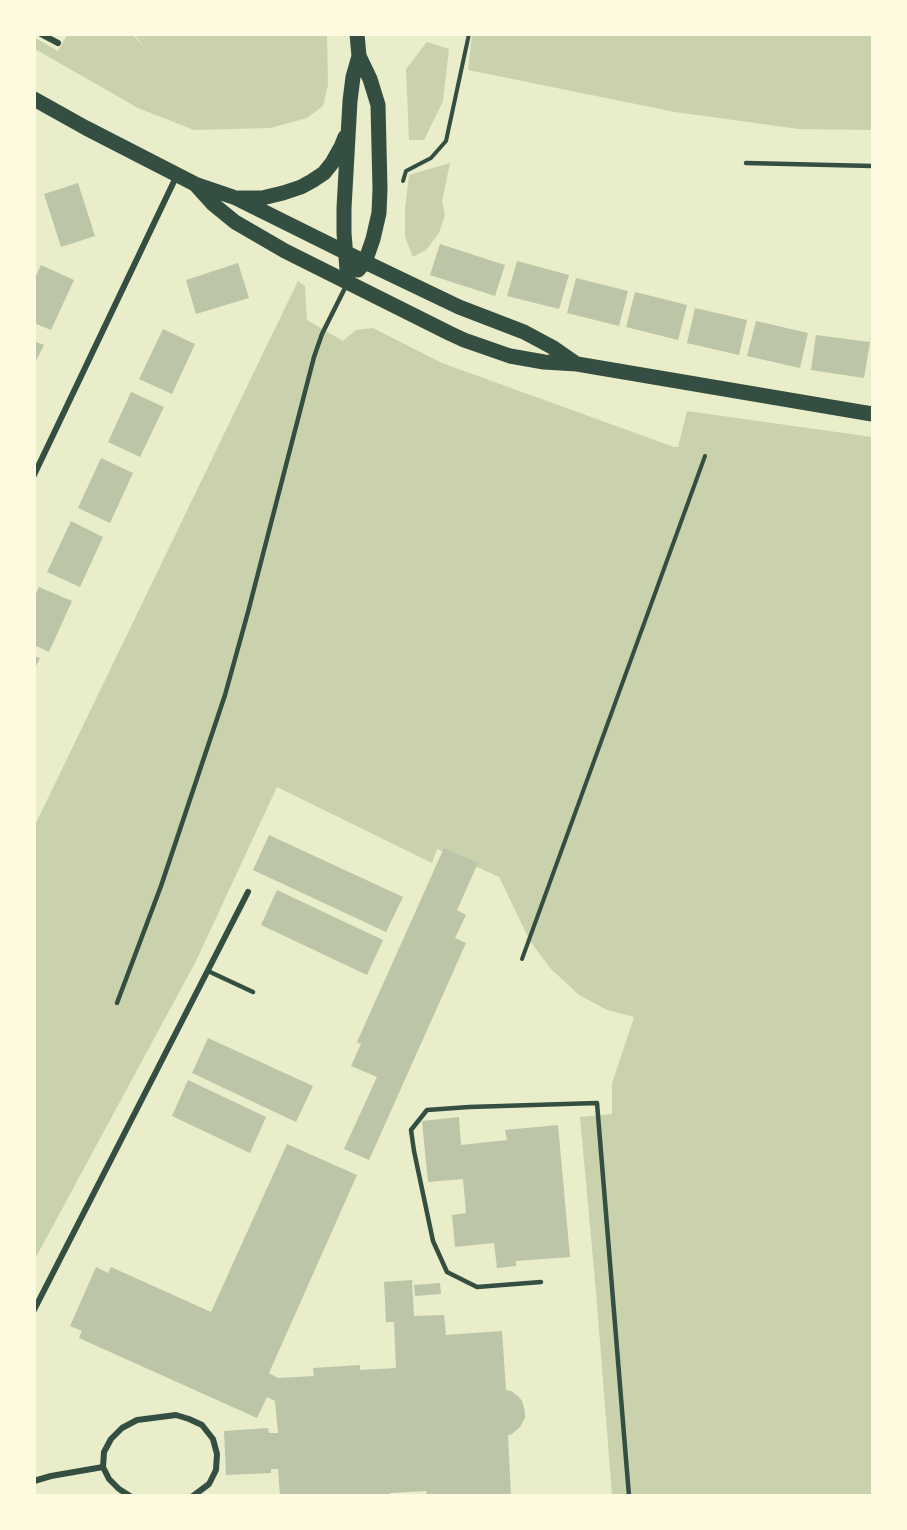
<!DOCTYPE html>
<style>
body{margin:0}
#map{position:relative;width:907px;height:1530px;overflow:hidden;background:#e9edc9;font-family:"IBM Plex Sans",sans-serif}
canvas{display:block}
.frame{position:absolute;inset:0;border:36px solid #fefae0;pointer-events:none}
</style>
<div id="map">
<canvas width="907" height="1530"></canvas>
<div class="frame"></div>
</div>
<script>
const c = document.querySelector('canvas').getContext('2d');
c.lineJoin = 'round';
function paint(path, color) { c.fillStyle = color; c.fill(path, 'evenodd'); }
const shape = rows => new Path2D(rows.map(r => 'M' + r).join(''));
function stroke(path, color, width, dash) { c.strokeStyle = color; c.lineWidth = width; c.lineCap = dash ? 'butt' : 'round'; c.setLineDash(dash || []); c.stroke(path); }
const green = shape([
 [67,35,133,35,144,47,135,35,327,35,328,85,323,106,307,118,270,128,194,130,138,108,35,49,35,38,58,51],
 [472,35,872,35,872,130,799,129,675,112,468,70],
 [427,42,449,49,443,101,424,140,409,140,406,69],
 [450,163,442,201,445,215,439,233,426,250,413,257,405,237,405,209,409,175],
 [298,281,305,286,307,320,343,341,356,330,373,328,442,363,674,447,678,447,687,411,872,437,872,1495,612,1495,596,1292,580,1117,612,1114,612,1083,634,1017,607,1010,579,995,551,969,530,941,499,877,437,849,432,863,277,787,196,961,35,1259,34,827]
]);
const building = shape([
 [78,183,95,236,61,247,44,194],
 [440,244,505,265,495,296,430,275],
 [517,261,569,275,559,309,507,296],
 [238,263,249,298,196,314,186,280],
 [41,265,74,280,51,330,34,323,34,280],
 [576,278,628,291,619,326,567,313],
 [635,292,687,305,678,340,626,327],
 [695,308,747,320,739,355,687,343],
 [756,321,808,333,800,368,747,356],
 [163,329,195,344,172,394,139,379],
 [816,335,870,342,864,378,811,370],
 [34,341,44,345,34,365],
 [131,392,164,407,140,457,108,442],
 [101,458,133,473,110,523,78,508],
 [71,521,103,537,80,587,47,572],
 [39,587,72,601,49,652,34,645,34,597],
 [34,656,40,658,34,670],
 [269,835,403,897,386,932,253,870],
 [444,848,478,863,457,910,466,915,455,938,466,943,369,1160,344,1149,377,1077,351,1066,361,1044,357,1042],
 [277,890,383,940,367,975,261,925],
 [208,1038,313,1086,296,1122,192,1073],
 [188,1080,266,1117,250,1153,172,1116],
 [459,1117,461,1145,507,1140,505,1130,558,1125,570,1257,516,1261,516,1266,497,1268,494,1243,455,1247,452,1215,466,1213,463,1179,428,1182,422,1121],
 [287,1144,357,1175,269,1373,278,1378,314,1376,313,1368,360,1365,360,1370,396,1368,394,1322,386,1322,384,1282,412,1280,414,1316,444,1315,446,1335,502,1331,506,1390,511,1391,519,1397,522,1401,525,1411,525,1418,520,1427,512,1434,508,1435,511,1495,427,1496,426,1491,390,1493,390,1496,280,1496,278,1469,271,1469,271,1473,226,1475,224,1431,268,1428,269,1433,278,1433,275,1401,267,1397,257,1418,79,1338,82,1331,70,1326,96,1267,108,1273,111,1267,211,1312],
 [440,1283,441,1294,415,1296,414,1285]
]);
const path = shape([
 [403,181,406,171,431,158,446,141,469,34],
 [522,959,705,456]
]);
const service = shape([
 [746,163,872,166],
 [208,971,253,992],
 [117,1003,161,886,225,695,248,612,314,357,322,334,347,284],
 [541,1282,477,1287,447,1272,433,1241,414,1151,411,1130,427,1110,469,1107,597,1103,629,1496]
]);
const minor = shape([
 [41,34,58,43],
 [34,475,177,175],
 [34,1310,248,892],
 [34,1481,51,1476,103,1467],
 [130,1496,119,1489,109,1479,103,1467,104,1452,111,1439,122,1428,137,1420,176,1415,189,1419,202,1425,213,1439,217,1454,216,1470,209,1484,193,1496]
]);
const primary = shape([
 [34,99,86,128,195,184,236,198,365,262,459,307,524,332,552,347,575,363],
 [195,184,213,204,235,222,285,251,449,333,464,340,510,356,544,362,577,364,872,414],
 [239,198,262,198,283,193,301,187,312,181,324,173,332,163,341,147,345,137],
 [358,270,365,262,373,239,379,213,380,189,378,105,370,79,359,56],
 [348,282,344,233,344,208,350,101,353,77,359,56,357,34]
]);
paint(green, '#cad2ad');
paint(building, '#bcc5a7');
stroke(path, '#344e41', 4);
stroke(service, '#344e41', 4.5);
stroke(minor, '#344e41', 6);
stroke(primary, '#344e41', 15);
</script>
